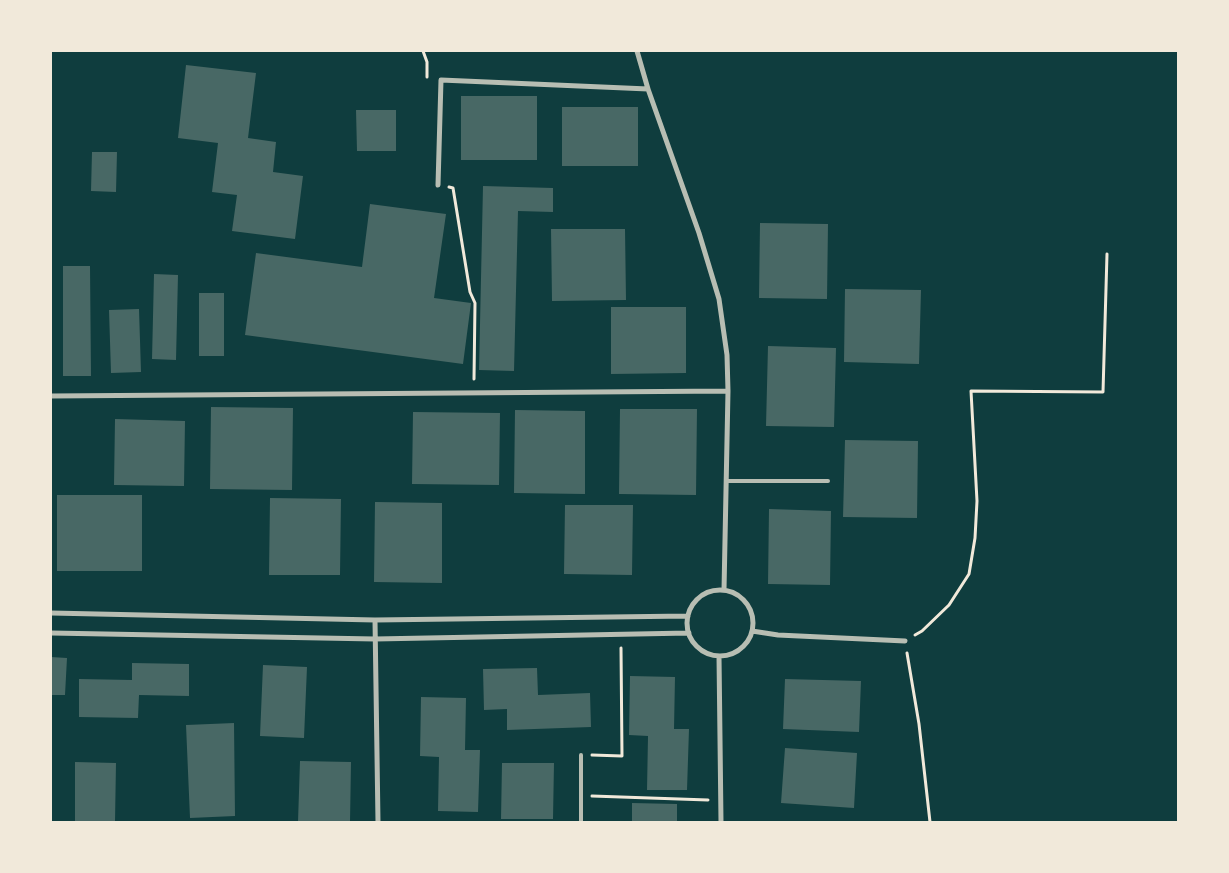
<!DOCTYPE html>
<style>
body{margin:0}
#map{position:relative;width:1229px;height:873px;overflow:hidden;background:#0f3d3e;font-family:Manrope,sans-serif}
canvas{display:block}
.frame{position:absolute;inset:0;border:52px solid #f1e9da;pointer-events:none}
</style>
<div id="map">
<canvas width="1229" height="873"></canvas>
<div class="frame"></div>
</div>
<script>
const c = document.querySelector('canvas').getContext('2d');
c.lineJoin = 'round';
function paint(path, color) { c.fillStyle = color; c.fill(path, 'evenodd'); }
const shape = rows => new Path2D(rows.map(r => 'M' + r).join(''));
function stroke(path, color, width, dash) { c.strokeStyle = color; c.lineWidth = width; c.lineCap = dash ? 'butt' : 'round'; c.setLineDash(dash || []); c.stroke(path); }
const building = shape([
 [186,65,256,73,248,138,276,142,273,172,303,176,295,239,232,231,237,195,212,192,218,143,178,138],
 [461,96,537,96,537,160,461,160],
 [562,107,638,107,638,166,562,166],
 [356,110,396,110,396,151,357,151],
 [92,152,117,152,116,192,91,191],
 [483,186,553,188,553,212,518,211,514,371,479,370],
 [370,204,446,214,434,298,471,303,463,364,245,335,256,253,362,267],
 [760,223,828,224,827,299,759,298],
 [551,229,625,229,626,300,552,301],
 [63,266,90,266,91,376,63,376],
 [154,274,178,275,176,360,152,359],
 [845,289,921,290,919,364,844,362],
 [199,293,224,293,224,356,199,356],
 [611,307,686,307,686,373,611,374],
 [139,309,141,372,111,373,109,310],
 [768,346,836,348,834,427,766,426],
 [211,407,293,408,292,490,210,489],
 [620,409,697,409,696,495,619,494],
 [515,410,585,411,585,494,514,493],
 [413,412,500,413,499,485,412,484],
 [115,419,185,421,184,486,114,485],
 [845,440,918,441,917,518,843,517],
 [57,495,142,495,142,571,57,571],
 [270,498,341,499,340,575,269,575],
 [375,502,442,503,442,583,374,582],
 [565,505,633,505,632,575,564,574],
 [769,509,831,511,830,585,768,584],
 [51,657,67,658,65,695,51,695],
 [132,663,189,664,189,696,139,695,138,718,79,717,79,679,132,680],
 [263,665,307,667,304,738,260,736],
 [537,668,538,695,590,693,591,727,507,730,507,709,484,710,483,669],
 [630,676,675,677,674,729,689,729,687,790,647,790,648,736,629,735],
 [785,679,861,681,859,732,783,729],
 [421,697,466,698,465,750,480,750,478,812,438,811,439,757,420,756],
 [234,723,235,816,190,818,186,725],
 [785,748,857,753,854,808,781,803],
 [300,761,351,762,350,822,298,822],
 [75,762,116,763,115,822,75,822],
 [502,763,554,763,553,819,501,819],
 [632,803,677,804,677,822,632,822]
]);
const path = shape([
 [423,51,427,62,427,77],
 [449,187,453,188,470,292,475,303,474,379],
 [915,635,922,631,949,605,969,574,975,538,977,501,971,391,1103,392,1107,254],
 [907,653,919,724,930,822],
 [592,755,622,756,621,648],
 [592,796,708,800]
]);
const service = shape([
 [726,481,828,481],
 [581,822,581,755]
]);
const minor = shape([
 [637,51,648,89,699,233,719,299,727,355,728,391,724,590],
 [438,185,441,80,648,89],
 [51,396,728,391],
 '687 623a33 33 0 1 1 66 0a33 33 0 1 1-66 0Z',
 [51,613,375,620,688,616],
 [375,620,378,822],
 [752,631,778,635,905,641],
 [51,633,375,639,689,633],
 [719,656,721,822]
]);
paint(building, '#486865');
stroke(path, '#f1e9da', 3);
stroke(service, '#b8beb3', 4);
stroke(minor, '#b8beb3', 5);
</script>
